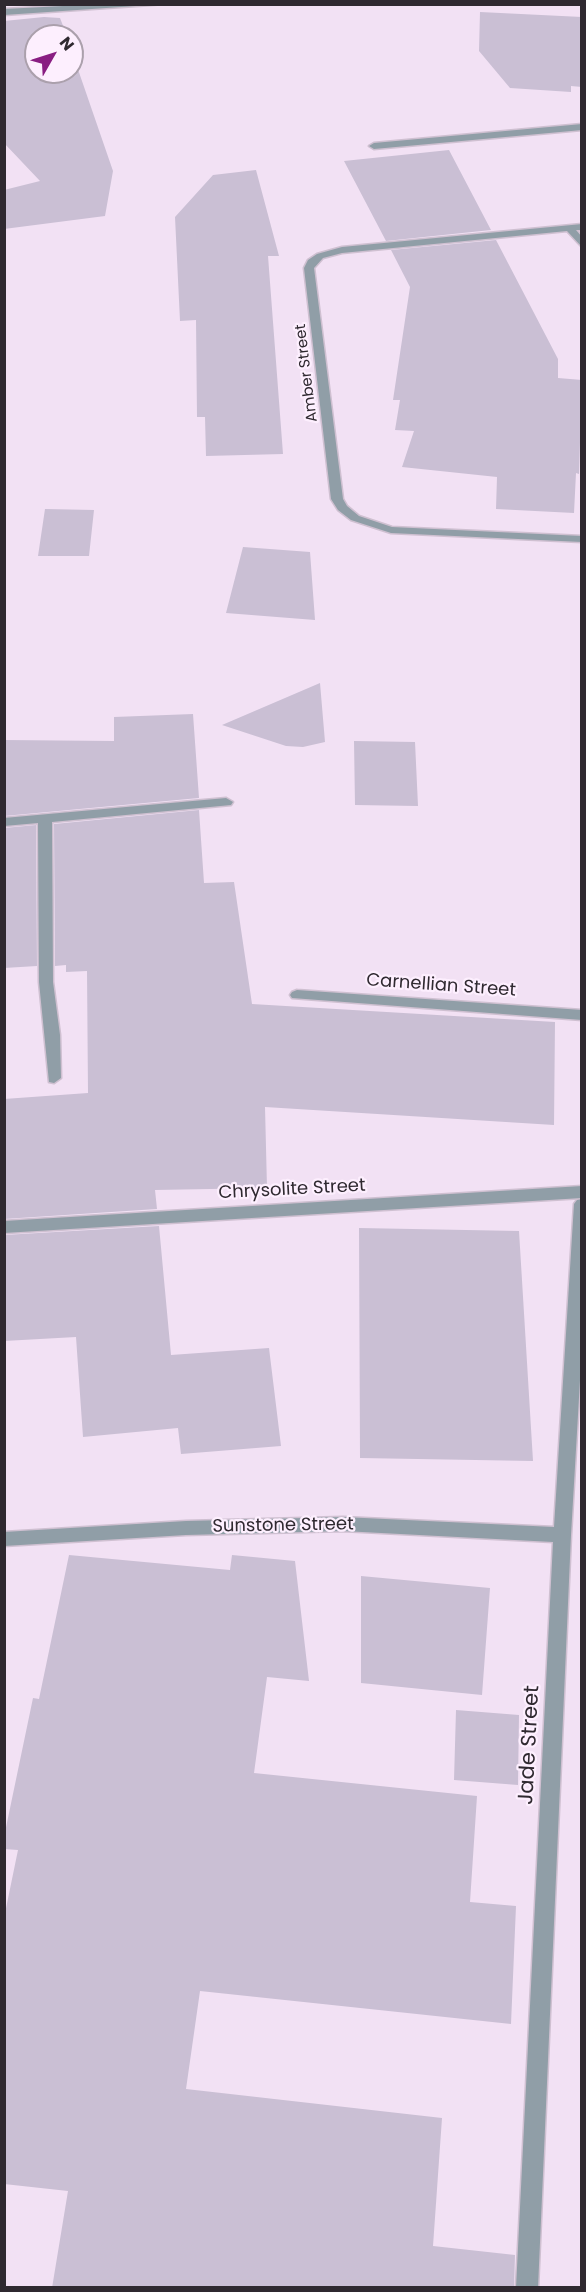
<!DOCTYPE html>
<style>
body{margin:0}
#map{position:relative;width:586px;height:2292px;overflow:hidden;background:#f2e1f4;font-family:Poppins,sans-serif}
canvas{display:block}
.frame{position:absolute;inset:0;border:6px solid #2f2930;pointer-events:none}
.north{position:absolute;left:24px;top:24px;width:60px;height:60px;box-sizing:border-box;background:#fdeffe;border:2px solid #aba0ac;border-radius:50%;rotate:51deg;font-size:16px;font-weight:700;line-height:24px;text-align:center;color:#2f2930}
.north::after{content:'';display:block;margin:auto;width:21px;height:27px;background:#891d82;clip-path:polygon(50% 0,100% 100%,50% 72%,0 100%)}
</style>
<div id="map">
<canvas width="586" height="2292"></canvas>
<div class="frame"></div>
<div class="north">N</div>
</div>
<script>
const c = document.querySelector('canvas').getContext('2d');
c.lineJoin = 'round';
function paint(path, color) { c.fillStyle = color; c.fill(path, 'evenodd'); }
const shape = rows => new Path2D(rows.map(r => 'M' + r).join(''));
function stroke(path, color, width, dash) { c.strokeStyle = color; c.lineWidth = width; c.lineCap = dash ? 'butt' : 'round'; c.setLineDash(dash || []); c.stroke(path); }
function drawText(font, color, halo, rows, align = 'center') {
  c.font = font + ' Poppins,sans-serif'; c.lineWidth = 4.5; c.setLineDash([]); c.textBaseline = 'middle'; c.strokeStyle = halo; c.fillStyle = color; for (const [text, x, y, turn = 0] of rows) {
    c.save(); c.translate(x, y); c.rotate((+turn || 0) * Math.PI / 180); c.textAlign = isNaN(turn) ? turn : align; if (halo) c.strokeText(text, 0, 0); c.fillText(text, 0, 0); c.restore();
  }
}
const building = shape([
 [480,12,582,17,582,87,571,86,571,92,510,88,479,51],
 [44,17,60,18,67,36,36,36,36,72,72,72,72,52,113,171,105,216,4,229,4,190,40,181,4,143,4,21],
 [449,150,491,230,386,241,344,161],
 [256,170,279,256,268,256,283,454,206,456,205,417,197,417,196,320,180,321,175,217,213,175],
 [496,240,558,359,558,378,582,380,579,474,576,473,574,513,496,509,497,477,402,467,414,431,395,430,400,400,393,400,410,287,391,250],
 [45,509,94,510,89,556,38,556],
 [243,547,310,552,315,620,226,613],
 [320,683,325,742,303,747,286,746,222,725],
 [193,714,199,798,4,816,4,740,114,741,114,717],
 [354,741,415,742,418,806,355,805],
 [199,810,204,883,234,882,252,1004,555,1022,554,1125,265,1107,267,1188,155,1190,157,1209,4,1219,4,1099,88,1093,87,971,66,972,66,965,55,966,54,824],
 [36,825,37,966,4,968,4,828],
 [159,1226,171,1355,269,1348,281,1446,181,1454,178,1428,83,1437,76,1337,4,1341,4,1235],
 [359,1228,519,1231,533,1461,360,1458],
 [69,1555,230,1570,232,1555,295,1561,309,1681,267,1677,254,1773,477,1796,470,1902,516,1906,511,2024,200,1991,186,2089,442,2118,433,2246,515,2255,514,2288,52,2288,68,2191,4,2184,4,1918,18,1850,4,1849,4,1837,33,1698,39,1699],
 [361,1576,490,1588,482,1695,361,1683],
 [456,1710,519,1715,518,1785,454,1780]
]);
const minor = shape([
 [102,4,165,4,4,15,4,9,102,4],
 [582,124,582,130,374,149,369,146,374,143,582,124],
 [582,224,582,230,576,230,582,237,582,247,567,231,342,253,323,258,314,268,343,499,347,506,359,516,392,527,582,536,582,542,391,533,351,520,338,510,331,499,304,268,308,260,317,254,342,247,582,224],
 [226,798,233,802,231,805,52,822,53,982,60,1035,61,1078,54,1083,49,1082,39,982,38,823,4,826,4,818,226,798],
 [297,990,582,1010,582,1020,292,998,290,995,292,992,297,990],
 [582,1186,582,1198,4,1233,4,1221,582,1186],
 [582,1199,582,1346,571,1535,538,2288,516,2288,553,1542,343,1531,186,1535,4,1546,4,1532,186,1521,343,1517,554,1527,574,1204,577,1200,582,1199]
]);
const farStreetnames = [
 ["Amber Street",307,373,-97]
];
const streetNames = [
 ["Carnellian Street",441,986,4],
 ["Chrysolite Street",292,1190,-3],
 ["Sunstone Street",283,1526,-1]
];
const nearStreetnames = [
 ["Jade Street",530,1745,-87]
];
paint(building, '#cabfd4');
stroke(minor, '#cfc0d1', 3);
paint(minor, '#909ea7');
drawText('15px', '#2f2930', '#fdeffe', farStreetnames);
drawText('18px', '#2f2930', '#fdeffe', streetNames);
drawText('21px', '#2f2930', '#fdeffe', nearStreetnames);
</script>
